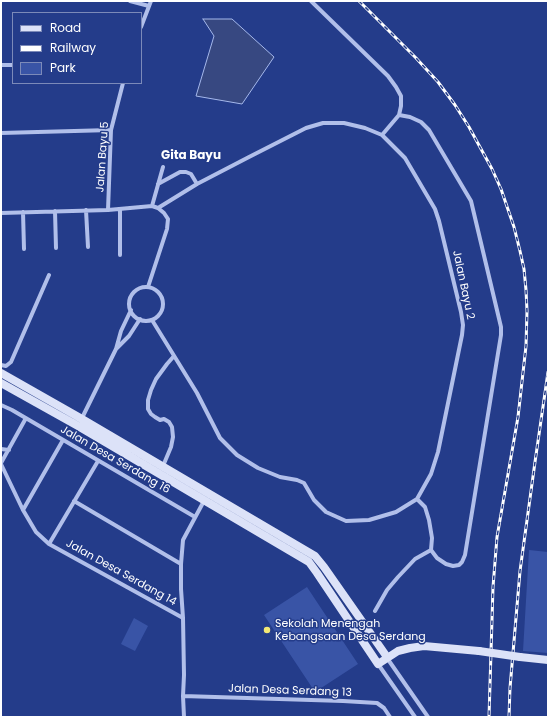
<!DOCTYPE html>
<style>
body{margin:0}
#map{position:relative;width:549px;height:718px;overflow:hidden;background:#243c8a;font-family:Poppins,sans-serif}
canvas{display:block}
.frame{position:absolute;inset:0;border:2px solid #fff;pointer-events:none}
.legend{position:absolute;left:12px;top:12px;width:130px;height:72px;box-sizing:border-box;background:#243c8a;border:1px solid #7c8ab9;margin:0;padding:5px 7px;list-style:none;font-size:12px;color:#fff}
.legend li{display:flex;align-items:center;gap:8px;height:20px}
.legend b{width:20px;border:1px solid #7c8ab9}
</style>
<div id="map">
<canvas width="549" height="718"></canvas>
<div class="frame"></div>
<ul class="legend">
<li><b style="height:5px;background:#dce2f8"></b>Road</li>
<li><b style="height:5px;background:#fff"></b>Railway</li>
<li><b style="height:11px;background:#3954a6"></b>Park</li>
</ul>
</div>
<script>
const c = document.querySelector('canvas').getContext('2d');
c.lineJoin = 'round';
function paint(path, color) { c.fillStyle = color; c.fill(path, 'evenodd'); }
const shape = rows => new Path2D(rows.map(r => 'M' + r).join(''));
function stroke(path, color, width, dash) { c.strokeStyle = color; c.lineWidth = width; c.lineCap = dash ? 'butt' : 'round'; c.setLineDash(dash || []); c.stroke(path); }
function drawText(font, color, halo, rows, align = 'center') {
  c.font = font + ' Poppins,sans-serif'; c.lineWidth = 3; c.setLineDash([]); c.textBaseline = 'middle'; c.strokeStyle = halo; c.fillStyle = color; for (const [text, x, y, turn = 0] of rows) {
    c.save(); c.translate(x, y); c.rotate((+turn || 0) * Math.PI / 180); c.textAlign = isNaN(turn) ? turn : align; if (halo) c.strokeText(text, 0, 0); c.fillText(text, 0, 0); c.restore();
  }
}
const green = shape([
 [529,550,548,552,548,653,523,651],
 [307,587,358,664,315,692,264,615],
 [134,618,148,626,135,651,121,644]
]);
const water = shape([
 [203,19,232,19,274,57,242,104,196,96,214,36,203,19]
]);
const street = shape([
 [130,1,149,6],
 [311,1,388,76,396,87,401,96,401,106,399,115],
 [141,27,151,1],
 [1,65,13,65],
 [1,133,111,130],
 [382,135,399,115,410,117,421,122,429,130,471,201,501,327,501,335,465,555,462,562,459,565,453,566,446,564,437,558,431,550],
 [158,184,180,172,186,172,191,174,197,184],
 [152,206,163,167],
 [120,209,120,255],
 [86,210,88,247],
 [108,210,111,130,123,83],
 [55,211,56,248],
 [23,212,24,249],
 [1,213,108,210,152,206,158,208,164,213,168,219,167,229,148,287],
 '129 304a17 17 0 1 1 34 0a17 17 0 1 1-34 0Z',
 [152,320,197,393,220,438,237,455,258,468,280,477,297,480,304,483,314,500,326,512,346,521,369,520,396,512,417,499,431,474,438,452,462,335,463,325,461,312,439,221,435,209,405,158,382,135,365,128,344,123,323,123,306,128,249,157,197,184,158,208],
 [117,348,129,336,140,319],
 [1,365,6,366,11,362,49,275],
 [1,405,12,410,195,517],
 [81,420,116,349,121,331,131,310],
 [1,449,9,450],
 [1,463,26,418],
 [1,464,23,510,36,532,49,544,183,618],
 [163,466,171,447,173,437,172,427,169,422,164,419,160,420,155,417,151,414,148,409,148,400,151,390,156,379,167,364,174,356],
 [74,501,181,564],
 [23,510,63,440],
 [49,544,98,461],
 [375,611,387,590,398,577,415,559,431,550,432,538,429,520,425,507,417,499],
 [387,658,428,717],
 [378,664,415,717],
 [183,696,343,701,377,703,384,708,390,717],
 [184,717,183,696,184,675,183,618,181,589,181,564,183,540,205,499]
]);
const secondary = shape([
 [1,373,82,419,315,556,324,567,387,657],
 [1,383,78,426,309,562,317,573,378,664,398,651,410,648,424,646,479,651],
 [520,657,548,660]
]);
const rail = shape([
 [359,1,416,58,438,82,455,105,469,127,492,169,501,189,514,227,520,251,524,269,526,290,527,311,526,346,518,417,497,537,493,587,489,717],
 [509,717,510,688,520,571,535,462,548,372]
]);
const secondaryBridge = shape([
 [479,651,520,657]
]);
const markers = [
 [267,630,4,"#f4e975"]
];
const streetNames = [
 ["Jalan Bayu 5",103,157,-86],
 ["Jalan Bayu 2",463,285,78],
 ["Jalan Desa Serdang 16",115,460,30],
 ["Jalan Desa Serdang 14",121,573,29],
 ["Jalan Desa Serdang 13",290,691,2]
];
const poiNames = [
 ["Sekolah Menengah",275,624],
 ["Kebangsaan Desa Serdang",275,637]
];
const neighbourhoodNames = [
 ["Gita Bayu",191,156]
];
paint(green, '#3954a6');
paint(water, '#374881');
stroke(water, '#a5b8eb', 1);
stroke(street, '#b1bfea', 4);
stroke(secondary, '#dce2f8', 8);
stroke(rail, '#fff', 3);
stroke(rail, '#243c8a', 1.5, [4.5]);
stroke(secondaryBridge, '#dce2f8', 8);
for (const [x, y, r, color] of markers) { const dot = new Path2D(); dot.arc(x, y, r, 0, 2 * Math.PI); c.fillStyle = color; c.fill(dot); stroke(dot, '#243c8a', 1.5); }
drawText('11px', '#fff', '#243c8a', streetNames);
drawText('11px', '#fff', '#243c8a', poiNames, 'left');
drawText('bold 12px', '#fff', '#243c8a', neighbourhoodNames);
</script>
